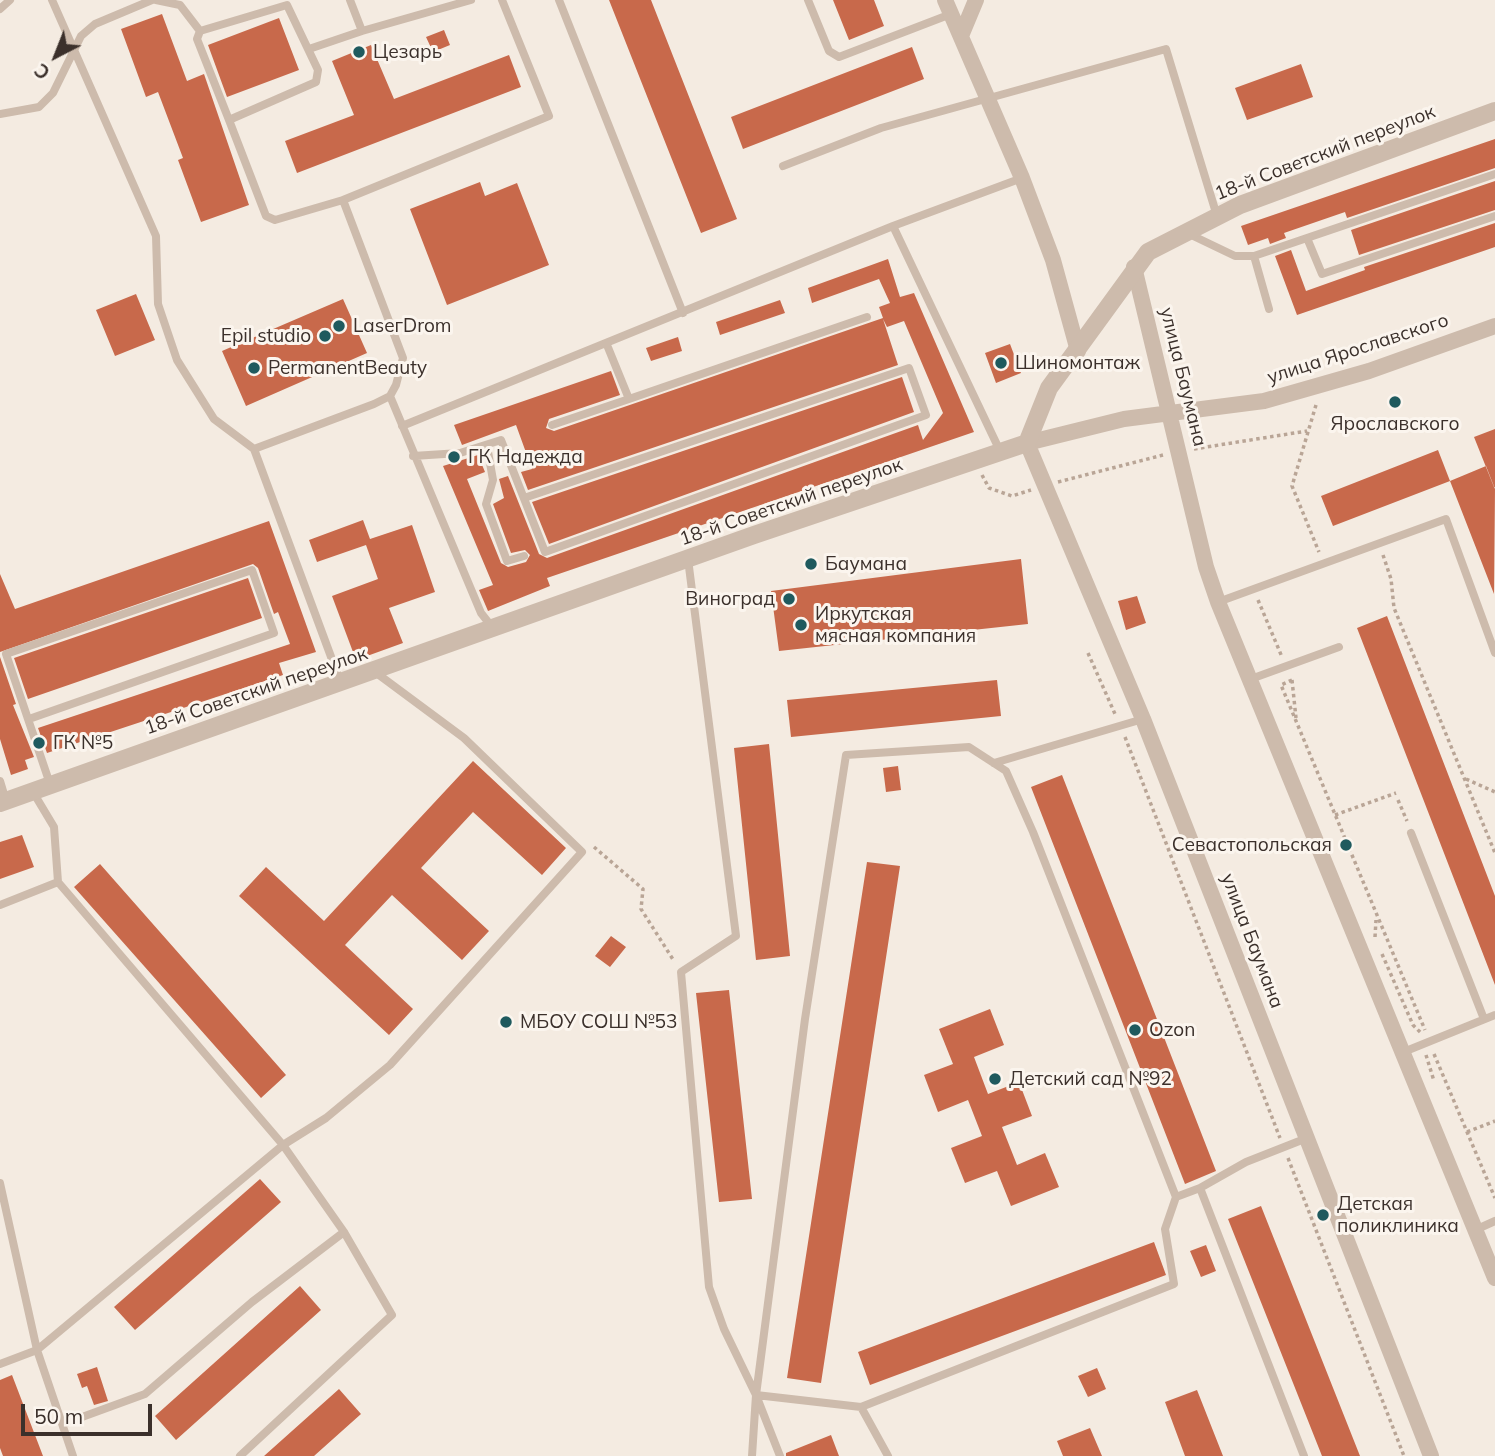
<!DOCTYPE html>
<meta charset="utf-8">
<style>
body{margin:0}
#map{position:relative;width:1495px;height:1456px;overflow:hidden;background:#f4ebe1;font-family:Mulish,sans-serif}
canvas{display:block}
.north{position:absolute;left:21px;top:21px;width:70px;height:70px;-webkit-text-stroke:5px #fbf5ee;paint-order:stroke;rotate:222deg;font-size:19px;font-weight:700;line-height:28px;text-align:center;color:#3b302b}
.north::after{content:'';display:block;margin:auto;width:24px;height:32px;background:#3b302b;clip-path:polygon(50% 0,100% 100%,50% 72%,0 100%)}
.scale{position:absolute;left:21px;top:1404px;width:131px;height:32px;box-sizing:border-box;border:4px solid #3b302b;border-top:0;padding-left:9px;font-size:21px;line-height:24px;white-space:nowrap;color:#3b302b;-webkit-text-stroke:5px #fbf5ee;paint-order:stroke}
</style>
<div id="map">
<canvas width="1495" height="1456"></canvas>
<div class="north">С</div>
<div class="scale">50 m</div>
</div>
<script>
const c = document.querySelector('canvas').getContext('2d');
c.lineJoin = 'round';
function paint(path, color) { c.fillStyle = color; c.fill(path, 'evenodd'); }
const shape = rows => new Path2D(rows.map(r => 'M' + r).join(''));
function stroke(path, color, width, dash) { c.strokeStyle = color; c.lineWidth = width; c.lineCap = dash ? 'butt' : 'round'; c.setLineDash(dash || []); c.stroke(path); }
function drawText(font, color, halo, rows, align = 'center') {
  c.font = font + ' Mulish,sans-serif'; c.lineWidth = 6; c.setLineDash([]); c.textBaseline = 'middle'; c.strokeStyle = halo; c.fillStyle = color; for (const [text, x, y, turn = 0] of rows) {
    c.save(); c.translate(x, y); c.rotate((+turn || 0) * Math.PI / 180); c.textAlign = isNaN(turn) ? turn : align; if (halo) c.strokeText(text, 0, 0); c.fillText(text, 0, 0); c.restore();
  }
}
const building = shape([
 [609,0,651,0,737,219,701,233],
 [833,0,874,0,884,26,849,40],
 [162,14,187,81,204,74,249,205,201,222,178,160,183,158,158,92,146,97,121,29],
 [279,18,299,70,227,97,208,45],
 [444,30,450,45,433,52,426,37],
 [371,45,394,99,509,55,521,87,297,173,285,141,354,115,332,61],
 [912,47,924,79,743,149,731,117],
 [1301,64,1313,97,1247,120,1235,88],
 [1495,139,1495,168,1347,218,1345,212,1284,233,1286,238,1270,244,1268,238,1248,245,1241,226],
 [1495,181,1495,210,1359,255,1351,230],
 [480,182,485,196,517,183,549,265,447,305,410,209],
 [1495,223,1495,247,1297,315,1275,256,1291,250,1306,291,1365,270,1364,267],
 [888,259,900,297,914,293,974,432,547,578,550,586,488,611,479,590,493,585,443,466,478,455,485,472,467,479,501,563,508,567,526,562,530,555,525,550,511,553,493,504,504,498,499,479,508,476,539,554,547,558,918,425,923,440,943,413,904,321,887,327,883,319,898,365,528,490,521,472,532,469,516,425,462,445,454,425,611,371,620,395,549,419,546,428,554,431,883,318,879,307,890,303,879,279,812,303,808,288],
 [136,294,155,340,115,356,96,310],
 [343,299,367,353,246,406,222,351],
 [780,300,785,313,720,335,716,322],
 [678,337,682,351,651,361,646,348],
 [1010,344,1021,373,996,383,985,353],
 [902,377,914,412,549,544,532,502],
 [1495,429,1495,487,1494,487,1474,437],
 [1438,450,1450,481,1333,526,1321,496],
 [1486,466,1495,489,1494,594,1450,481],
 [363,520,370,539,412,525,435,592,389,608,403,643,356,660,332,596,378,579,366,545,317,562,309,540],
 [269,521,316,652,279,663,283,675,47,753,38,728,290,644,278,612,274,614,258,568,253,564,0,652,0,574,15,609],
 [1021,559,1028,624,779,651,771,591],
 [248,578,262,618,28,699,14,658],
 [1137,596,1146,623,1126,630,1118,601],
 [1387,616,1495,896,1495,985,1357,628],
 [0,657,16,704,13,705,34,757,25,760,28,769,11,775,0,739],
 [997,680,1001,716,791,737,787,700],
 [769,744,790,956,756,960,734,748],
 [473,761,566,848,542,875,473,812,421,868,489,931,462,960,392,895,345,945,413,1009,389,1035,239,896,266,867,324,921],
 [898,766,901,790,886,792,883,768],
 [1062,775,1216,1171,1185,1184,1031,787],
 [22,835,34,867,0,879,0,842],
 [867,862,900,866,821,1383,787,1378],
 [100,864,286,1075,261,1098,74,887],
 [611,936,626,947,610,967,595,956],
 [729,990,752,1199,719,1202,696,993],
 [990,1009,1004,1045,974,1057,988,1094,1019,1082,1032,1116,1002,1127,1017,1165,1045,1153,1059,1187,1011,1206,997,1171,965,1183,951,1148,982,1136,968,1100,938,1112,924,1075,953,1064,939,1029],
 [260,1179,281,1202,135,1330,114,1307],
 [1261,1206,1360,1456,1322,1456,1228,1219],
 [1154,1242,1166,1275,870,1385,858,1352],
 [1206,1245,1216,1271,1201,1277,1190,1251],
 [300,1286,321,1310,176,1440,155,1416],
 [97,1367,108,1401,94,1405,87,1386,82,1388,77,1374],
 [1097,1368,1106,1389,1088,1397,1078,1376],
 [12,1375,43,1456,3,1456,0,1448,0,1380],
 [339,1389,361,1414,314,1456,264,1456],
 [1197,1390,1223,1456,1185,1456,1165,1402],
 [1090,1428,1102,1456,1063,1456,1057,1441],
 [831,1435,839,1456,786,1456,786,1453]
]);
const path = shape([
 [1316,405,1292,486,1319,552],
 [1194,449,1307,431],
 [982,475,989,488,1012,496,1031,490],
 [1058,482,1163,455],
 [1383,555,1391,579,1394,608,1495,853],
 [1258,600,1282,657],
 [1088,653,1115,714],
 [1292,680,1281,685,1425,1030],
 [1292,680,1296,718],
 [1125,737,1280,1138],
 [1466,779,1495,792],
 [1398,800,1407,821],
 [1335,815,1396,793],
 [594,847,643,889,641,909,674,961],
 [1375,937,1376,920],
 [1382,954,1413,1025,1422,1034],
 [1434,1054,1495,1198],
 [1426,1055,1434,1081],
 [1467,1132,1495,1121],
 [1288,1158,1404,1456]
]);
const service = shape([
 [52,0,156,236,158,304,177,360,214,419,254,449,340,681],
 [156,0,180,5,200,31],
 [350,0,362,31,471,0],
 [559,0,683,313],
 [808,0,829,51,839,57,951,14],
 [0,9,10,0],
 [309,49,362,31],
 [0,114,39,107,53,93,81,36,95,24,152,0],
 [229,120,316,82,318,70,287,5,200,31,197,39,229,120,266,216,275,220,343,200],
 [783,166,881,128,1166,49,1217,216],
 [893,226,1000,451],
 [1187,233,1235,256,1254,256,1495,174],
 [1307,238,1322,274,1495,216],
 [1254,256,1269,309],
 [607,345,629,399,867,317],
 [390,396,481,613,492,627],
 [552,425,629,399],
 [402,426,893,226,1022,178],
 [487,446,493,480,486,504,507,561,524,556],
 [254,449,374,404,390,396,396,385,403,358,343,200,549,116,502,0],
 [413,456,460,453,501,440,545,552,926,415,909,368,524,498],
 [688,559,736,936,681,972,709,1287,724,1329,756,1395,780,1456],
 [1218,602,1446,519,1495,653],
 [1248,680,1339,647],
 [29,719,274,633,252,570,6,654,50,784],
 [994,763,1143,719],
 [0,781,6,801],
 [33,792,54,827,58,882,283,1145,344,1232,392,1315,240,1456],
 [1411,833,1484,1019],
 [0,905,58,882],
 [1401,1053,1495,1015],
 [0,1183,37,1350,73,1456],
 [1200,1188,1304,1456],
 [1475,1230,1495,1221],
 [0,1364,37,1350,283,1145,326,1118,390,1065,582,852,464,738,375,672],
 [756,1395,861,1407,1174,1284,1165,1229,1176,1197,1200,1188,1246,1162,1307,1138],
 [861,1407,888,1456],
 [63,1424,145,1394,252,1302,344,1232],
 [752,1456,756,1395,805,1019,846,755,969,747,1006,771,1033,832,1176,1197]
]);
const minor = shape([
 [945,0,1022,178,1053,260,1078,351],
 [961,36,976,0],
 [1134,267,1206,567,1218,602,1495,1278],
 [1431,1456,1143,719,1027,443,1124,419,1264,401,1369,371,1495,326]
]);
const tertiary = shape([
 [0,803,754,535,1027,443,1049,388,1148,252,1240,205,1495,111]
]);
const markers = [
 [359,52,7,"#1f5a5e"],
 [339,326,7,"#1f5a5e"],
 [325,336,7,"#1f5a5e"],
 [1001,363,7,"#1f5a5e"],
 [254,368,7,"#1f5a5e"],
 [1395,402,7,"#1f5a5e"],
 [454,457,7,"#1f5a5e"],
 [811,564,7,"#1f5a5e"],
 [789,599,7,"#1f5a5e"],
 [801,625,7,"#1f5a5e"],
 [39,743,7,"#1f5a5e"],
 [1346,845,7,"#1f5a5e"],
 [506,1022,7,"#1f5a5e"],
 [1135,1030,7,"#1f5a5e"],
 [995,1079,7,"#1f5a5e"],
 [1323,1215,7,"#1f5a5e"]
];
const poiNames = [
 ["Цезарь",373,52],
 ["LaseгDrom",353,326],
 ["Epil studio",311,336,"right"],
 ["Шиномонтаж",1015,363],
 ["PermanentBeauty",268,368],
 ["Ярославского",1395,424,"center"],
 ["ГК Надежда",468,457],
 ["Баумана",825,564],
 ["Виноград",775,599,"right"],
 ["Иркутская",815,614],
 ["мясная компания",815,636],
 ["ГК №5",53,743],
 ["Севастопольская",1332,845,"right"],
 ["МБОУ СОШ №53",520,1022],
 ["Ozon",1149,1030],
 ["Детский сад №92",1009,1079],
 ["Детская",1337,1204],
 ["поликлиника",1337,1226]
];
const streetNames = [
 ["18-й Советский переулок",1325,153,-21],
 ["улица Ярославского",1358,349,-18],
 ["улица Баумана",1183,377,76],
 ["18-й Советский переулок",791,502,-19],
 ["18-й Советский переулок",256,691,-19],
 ["улица Баумана",1252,941,69]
];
paint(building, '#c8694b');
stroke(path, '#b9a596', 3.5, [3.5, 3.5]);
stroke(service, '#cdbbac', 8);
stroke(minor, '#cdbbac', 16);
stroke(tertiary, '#cdbbac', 18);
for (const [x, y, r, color] of markers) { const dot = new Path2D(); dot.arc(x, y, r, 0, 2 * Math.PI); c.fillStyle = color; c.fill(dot); stroke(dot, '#fbf5ee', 2.5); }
drawText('19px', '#3b302b', '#fbf5ee', poiNames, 'left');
drawText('19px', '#3b302b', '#fbf5ee', streetNames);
</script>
